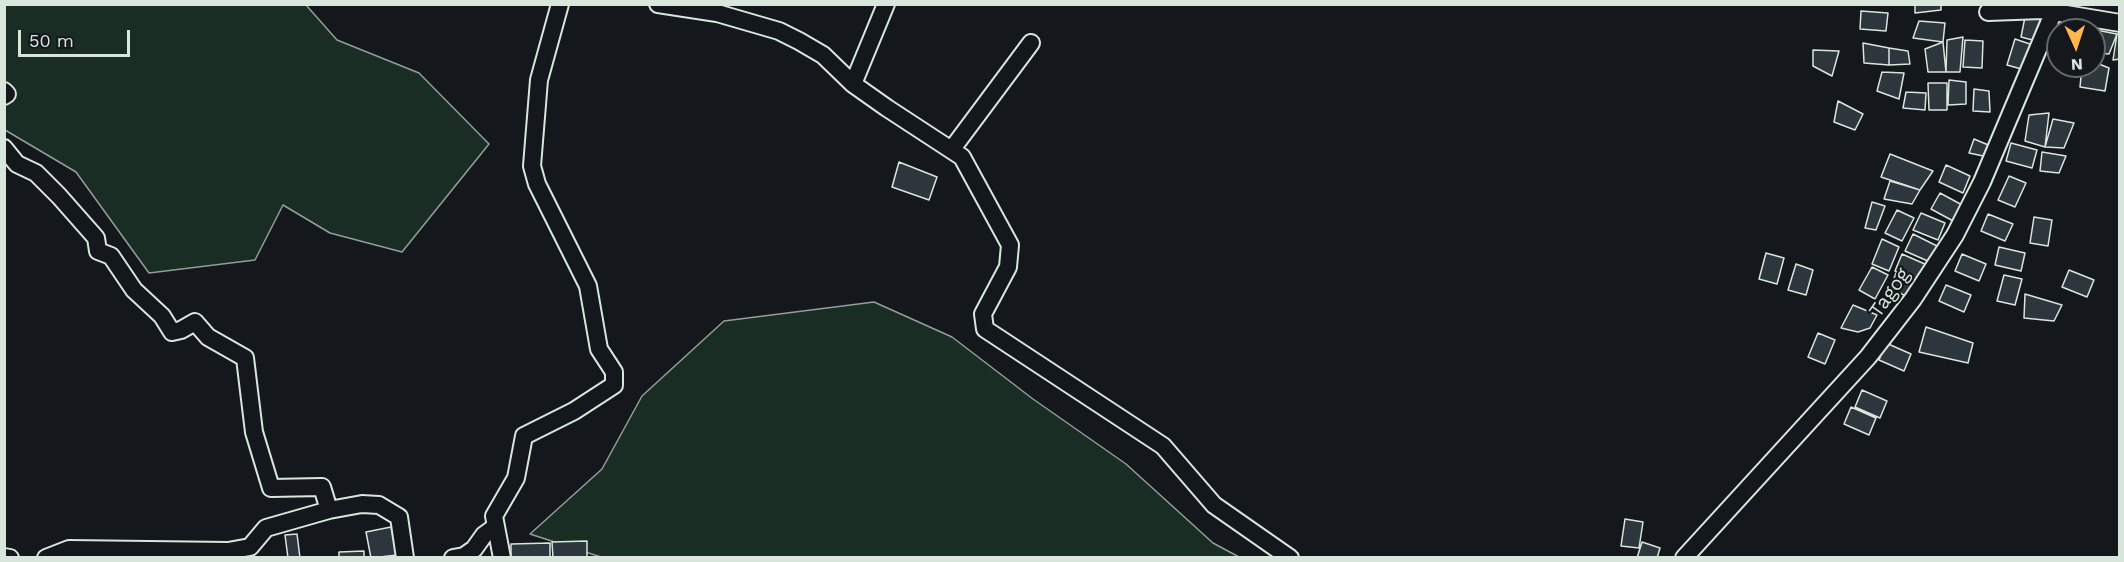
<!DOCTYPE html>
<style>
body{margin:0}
#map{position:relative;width:2124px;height:562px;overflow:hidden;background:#14181c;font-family:"Work Sans",sans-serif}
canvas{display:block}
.frame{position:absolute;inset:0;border:6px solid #d8e6dc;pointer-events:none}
.north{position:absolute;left:2046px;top:18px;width:60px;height:60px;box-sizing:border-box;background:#14181c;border:2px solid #626a69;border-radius:50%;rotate:177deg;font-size:16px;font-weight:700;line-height:24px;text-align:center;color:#d8e6dc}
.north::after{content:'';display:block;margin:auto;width:21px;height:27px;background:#ffb74d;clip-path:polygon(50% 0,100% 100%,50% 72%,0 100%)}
.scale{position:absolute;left:18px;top:30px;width:112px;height:27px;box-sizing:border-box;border:3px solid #d8e6dc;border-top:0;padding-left:8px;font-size:18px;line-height:21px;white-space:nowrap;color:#d8e6dc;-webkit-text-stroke:4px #14181c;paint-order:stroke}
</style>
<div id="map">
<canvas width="2124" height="562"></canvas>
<div class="frame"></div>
<div class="north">N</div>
<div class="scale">50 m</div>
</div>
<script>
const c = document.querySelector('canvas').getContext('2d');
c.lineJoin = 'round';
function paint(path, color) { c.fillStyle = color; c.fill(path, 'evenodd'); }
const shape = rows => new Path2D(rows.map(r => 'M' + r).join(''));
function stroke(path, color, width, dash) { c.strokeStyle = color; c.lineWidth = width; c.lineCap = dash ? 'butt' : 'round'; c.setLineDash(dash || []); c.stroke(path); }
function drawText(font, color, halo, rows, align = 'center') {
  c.font = font + ' "Work Sans",sans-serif'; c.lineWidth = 4.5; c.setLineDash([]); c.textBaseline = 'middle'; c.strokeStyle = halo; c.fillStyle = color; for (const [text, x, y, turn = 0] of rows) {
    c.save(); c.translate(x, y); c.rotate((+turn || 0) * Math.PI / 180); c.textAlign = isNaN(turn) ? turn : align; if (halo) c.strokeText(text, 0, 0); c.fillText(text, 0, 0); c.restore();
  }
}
const green = shape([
 [4,5,306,5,337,40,419,73,489,144,402,252,330,233,283,205,255,260,149,273,76,172,5,130,4,5],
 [874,302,952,337,1033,399,1126,464,1213,543,1239,557,604,558,530,534,602,469,642,396,724,321,874,302]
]);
const building = shape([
 [1915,4,1941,4,1941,10,1915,13,1915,4],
 [1861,11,1888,13,1886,31,1860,29,1861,11],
 [2026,12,2047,17,2040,42,2021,37,2026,12],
 [1919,21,1945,23,1943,42,1913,38,1919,21],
 [2068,22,2084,26,2083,30,2067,30,2068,22],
 [2096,30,2117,34,2109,54,2097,53,2096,30],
 [2117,34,2120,34,2120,59,2113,60,2117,34],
 [1963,37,1960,72,1946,72,1947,40,1963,37],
 [2015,39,2033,45,2025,70,2007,65,2015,39],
 [1965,40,1983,41,1982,68,1963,67,1965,40],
 [1943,42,1946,72,1928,72,1925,49,1943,42],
 [1863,43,1889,48,1889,65,1864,63,1863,43],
 [1889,48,1908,51,1910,64,1889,65,1889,48],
 [1813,50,1839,51,1832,76,1813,66,1813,50],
 [2094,62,2109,68,2105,91,2080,87,2082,66,2094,66,2094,62],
 [1882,72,1904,73,1899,99,1877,91,1882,72],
 [1949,80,1966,82,1966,104,1948,105,1949,80],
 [1928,83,1947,83,1947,110,1929,110,1928,83],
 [1974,89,1989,91,1990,112,1973,111,1974,89],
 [1906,92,1926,93,1925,110,1903,108,1906,92],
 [1838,101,1863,114,1855,130,1834,122,1838,101],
 [2049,113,2045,147,2025,141,2029,115,2049,113],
 [2053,119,2074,123,2064,148,2045,147,2053,119],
 [1974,139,1993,147,1993,158,1969,153,1974,139],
 [2011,143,2037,150,2032,168,2006,161,2011,143],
 [2042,152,2066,156,2059,173,2040,171,2042,152],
 [1890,154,1933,171,1920,190,1881,177,1890,154],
 [899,162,937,177,929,200,892,187,899,162],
 [1946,165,1970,176,1963,193,1939,182,1946,165],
 [2009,176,2026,183,2015,207,1998,200,2009,176],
 [1890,181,1920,190,1912,204,1884,199,1890,181],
 [1940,193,1964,206,1955,222,1931,209,1940,193],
 [1872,202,1885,206,1876,230,1865,228,1872,202],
 [1897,210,1914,218,1902,241,1885,233,1897,210],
 [1921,213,1945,223,1938,240,1913,230,1921,213],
 [1988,214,2013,224,2005,241,1981,231,1988,214],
 [2034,217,2052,220,2048,246,2030,243,2034,217],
 [1913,234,1937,246,1930,262,1905,251,1913,234],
 [1882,239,1899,247,1889,271,1872,264,1882,239],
 [1999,247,2025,253,2021,271,1995,265,1999,247],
 [1766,253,1784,258,1777,284,1759,279,1766,253],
 [1902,254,1927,265,1919,282,1895,271,1902,254],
 [1962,254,1986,264,1979,281,1955,271,1962,254],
 [1796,264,1813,270,1806,295,1788,290,1796,264],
 [1872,267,1888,275,1875,299,1859,290,1872,267],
 [2069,270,2094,280,2087,297,2062,287,2069,270],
 [1896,273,1919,289,1913,299,1890,289,1896,273],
 [2004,275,2022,279,2015,305,1997,301,2004,275],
 [1946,285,1971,295,1964,312,1939,301,1946,285],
 [2025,294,2062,305,2054,321,2024,318,2025,294],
 [1853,305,1877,315,1870,328,1858,332,1841,328,1853,305],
 [1926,327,1973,343,1968,363,1919,352,1926,327],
 [1818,333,1835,340,1825,364,1808,357,1818,333],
 [1886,343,1911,354,1904,371,1879,360,1886,343],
 [1862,390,1887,401,1880,418,1855,407,1862,390],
 [1851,407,1876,418,1869,435,1844,424,1851,407],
 [1625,519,1643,522,1639,548,1621,546,1625,519],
 [391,527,397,555,371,558,366,532,391,527],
 [297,534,300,558,288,558,285,535,297,534],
 [587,541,587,558,553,558,552,542,587,541],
 [1642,542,1660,548,1657,558,1637,558,1642,542],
 [550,543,550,557,511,558,511,544,550,543],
 [364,551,364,558,339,558,339,552,364,551]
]);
const minor = shape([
 [658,4,717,13,779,31,799,41,823,55,853,84,887,108,962,157,1010,245,1008,267,983,314,985,329,1163,446,1214,505,1290,558],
 [1988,12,2042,10,2120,23],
 [853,84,886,4],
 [4,91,7,94,4,96],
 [4,148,17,164,36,173,59,196,96,238,98,251,111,256,134,290,162,316,172,332,181,330,195,322,208,337,245,358,254,432,271,488,322,487,329,510],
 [952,149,1031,43],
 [4,557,10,558],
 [46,558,69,549,228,551,250,547,266,528,329,510,362,504,379,505,399,517,405,558],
 [453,558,464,556,474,549,484,535,495,527],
 [502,558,494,516,516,478,524,436,574,411,614,385,614,372,599,349,588,286,537,184,532,166,539,80,560,4],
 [1684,558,1868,357,1913,299,1955,235,1982,182,2057,4]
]);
const streetNames = [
 ["Tagog",1890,293,-55]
];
paint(green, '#1a2d24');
stroke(green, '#939e99', 1.5);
paint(building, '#2c363c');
stroke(building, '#d8e6dc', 1.5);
stroke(minor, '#d8e6dc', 20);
stroke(minor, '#14181c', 16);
drawText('20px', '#d8e6dc', '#14181c', streetNames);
</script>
